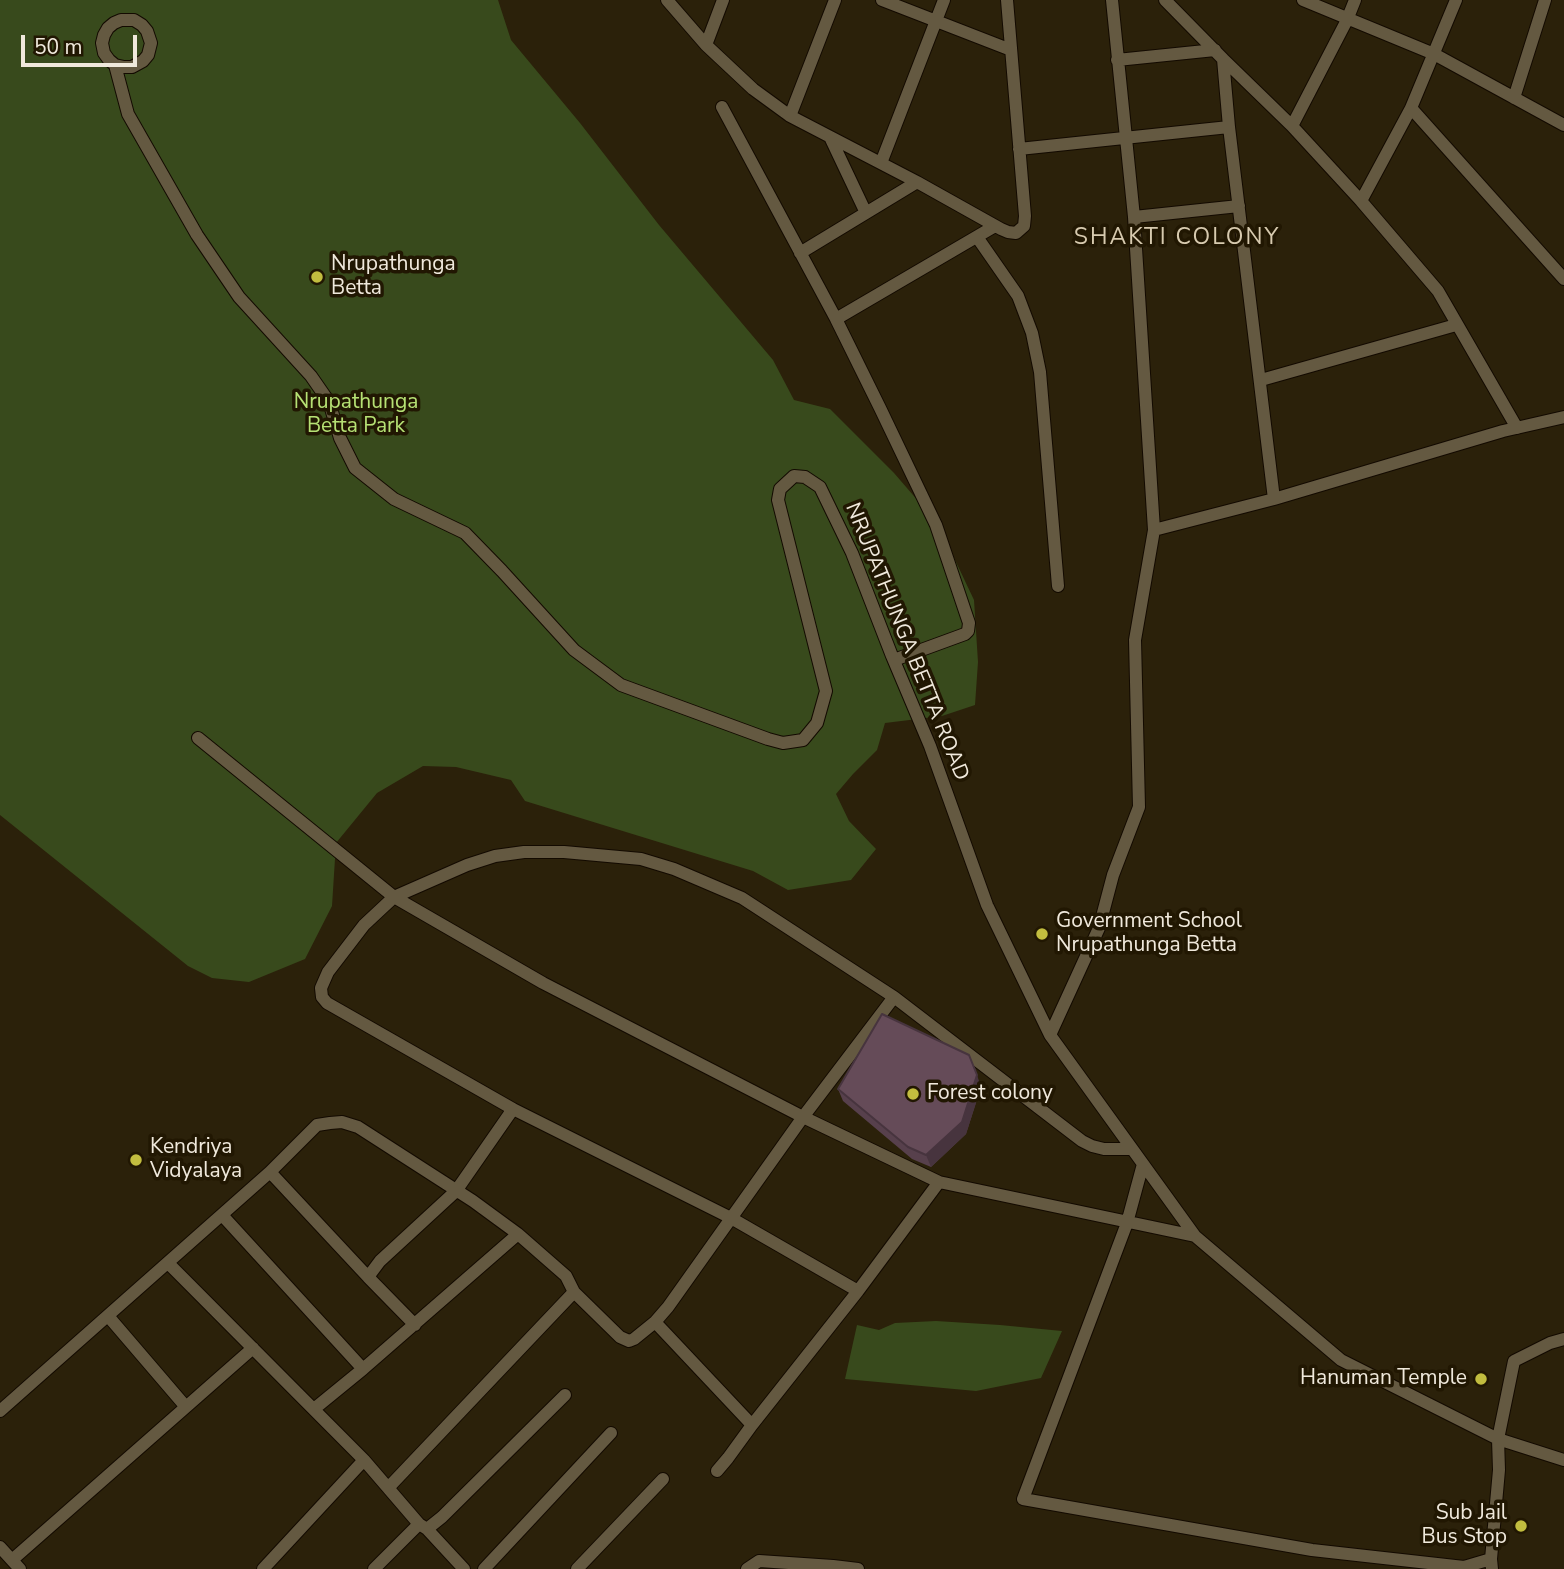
<!DOCTYPE html>
<style>
body{margin:0}
#map{position:relative;width:1564px;height:1569px;overflow:hidden;background:#2b210a;font-family:"Nunito Sans",sans-serif}
canvas{display:block}
.scale{position:absolute;left:21px;top:35px;width:116px;height:32px;box-sizing:border-box;border:4px solid #f0e9dc;border-top:0;padding-left:9px;font-size:21px;line-height:24px;white-space:nowrap;color:#f0e9dc;-webkit-text-stroke:5px #211702;paint-order:stroke}
</style>
<div id="map">
<canvas width="1564" height="1569"></canvas>
<div class="scale">50 m</div>
</div>
<script>
const c = document.querySelector('canvas').getContext('2d');
c.lineJoin = 'round';
function paint(path, color) { c.fillStyle = color; c.fill(path, 'evenodd'); }
const shape = rows => new Path2D(rows.map(r => 'M' + r).join(''));
function stroke(path, color, width, dash) { c.strokeStyle = color; c.lineWidth = width; c.lineCap = dash ? 'butt' : 'round'; c.setLineDash(dash || []); c.stroke(path); }
function drawText(font, color, halo, rows, align = 'center') {
  c.font = font + ' "Nunito Sans",sans-serif'; c.lineWidth = 7; c.setLineDash([]); c.textBaseline = 'middle'; c.strokeStyle = halo; c.fillStyle = color; for (const [text, x, y, turn = 0] of rows) {
    c.save(); c.translate(x, y); c.rotate((+turn || 0) * Math.PI / 180); c.textAlign = isNaN(turn) ? turn : align; if (halo) c.strokeText(text, 0, 0); c.fillText(text, 0, 0); c.restore();
  }
}
const green = shape([
 [0,0,498,0,511,40,580,123,659,225,773,360,794,400,830,409,894,473,938,524,974,600,978,662,975,705,942,716,885,723,877,750,853,774,836,794,849,821,876,849,851,880,788,890,753,871,525,801,511,780,456,767,423,766,377,793,336,843,332,906,305,959,249,982,212,978,188,966,0,815],
 [936,1321,1000,1325,1062,1331,1041,1378,976,1391,845,1379,857,1325,879,1330,895,1323]
]);
const street = shape([
 [667,0,706,45,753,89,790,116,917,182,1001,229,1008,232,1016,233,1024,226,1025,216,1007,0],
 [882,0,1011,50],
 [1165,0,1223,59,1229,127,1274,499],
 [1303,0,1434,54,1564,125],
 [706,45,723,0],
 [1223,59,1292,126,1361,201,1438,291,1517,428],
 [1117,60,1215,50],
 [115,65,124,67,132,67,143,61,148,55,151,43,147,31,142,25,134,20,121,20,114,23,108,28,104,35,102,43,104,53,109,60,115,65,128,114,197,235,239,297,311,376,329,402,340,438,355,468,394,499,465,533,502,571,574,650,621,685,768,739,783,743,803,740,817,723,826,691,778,500,780,489,794,476,805,477,820,487,852,553,892,656,930,746,987,905,1050,1035,1195,1236,1341,1360,1498,1439,1499,1470,1491,1559,1492,1569],
 [1514,98,1545,0],
 [722,107,836,319,880,408,936,525,969,623,968,631,965,634,894,660],
 [1411,108,1564,279],
 [790,116,835,0],
 [1292,126,1347,20,1355,0],
 [830,137,866,213],
 [1019,149,1229,127],
 [881,163,944,0],
 [1361,201,1411,108,1456,0],
 [1134,217,1239,206],
 [977,237,1018,296,1032,333,1040,372,1058,586],
 [800,253,917,182],
 [836,319,995,226],
 [1261,380,1456,325],
 [1154,530,1274,499,1503,431,1564,417],
 [198,738,394,897,543,983,803,1117,939,1182],
 [1050,1035,1099,928,1113,875,1139,807,1135,640,1154,530,1134,217,1112,0],
 [1143,1164,1127,1223,1023,1499,1312,1550,1464,1567,1491,1559],
 [270,1172,368,1277,415,1325],
 [222,1215,363,1369],
 [168,1263,364,1460,419,1524,427,1529,464,1569],
 [368,1277,380,1261,456,1191,513,1109],
 [858,1291,731,1218,513,1109,327,1003,322,997,321,988,328,972,364,925,394,897,467,865,495,856,524,852,564,852,641,859,674,869,742,898,894,997,1082,1141,1092,1146,1104,1149,1132,1149],
 [108,1316,186,1407],
 [655,1322,752,1425],
 [1564,1339,1550,1343,1514,1361,1498,1439,1564,1460],
 [314,1409,363,1369,518,1234],
 [0,1411,270,1172,317,1125,330,1123,342,1122,358,1127,473,1201,518,1234,566,1276,574,1292,620,1337,629,1341,634,1339,655,1322,668,1307,803,1117,894,997],
 [717,1471,728,1458,752,1425,858,1291,939,1182,1195,1236],
 [388,1488,574,1292],
 [427,1529,442,1517,565,1395],
 [0,1547,20,1569],
 [12,1560,253,1348],
 [263,1569,364,1460],
 [374,1569,419,1524],
 [484,1569,611,1433],
 [577,1569,663,1479],
 [747,1569,759,1561,833,1566,858,1569]
]);
const wall = shape([
 [981,1087,966,1134,931,1167,912,1159,843,1101,838,1089]
]);
const shadedWall = shape([
 [977,1075,981,1087,966,1134,931,1167,926,1155]
]);
const building = shape([
 [882,1014,969,1055,977,1075,962,1122,926,1155,908,1147,838,1089,882,1014]
]);
const markers = [
 [317,277,7,"#c2bd3f"],
 [1042,934,7,"#c2bd3f"],
 [913,1094,7,"#c2bd3f"],
 [136,1160,7,"#c2bd3f"],
 [1481,1379,7,"#c2bd3f"],
 [1521,1526,7,"#c2bd3f"]
];
const poiNames = [
 ["Nrupathunga",331,265],
 ["Betta",331,289],
 ["Government School",1056,922],
 ["Nrupathunga Betta",1056,946],
 ["Forest colony",927,1094],
 ["Kendriya",150,1148],
 ["Vidyalaya",150,1172],
 ["Hanuman Temple",1467,1379,"right"],
 ["Sub Jail",1507,1514,"right"],
 ["Bus Stop",1507,1538,"right"]
];
const parkNames = [
 ["Nrupathunga",356,403],
 ["Betta Park",356,427]
];
const streetNames = [
 ["NRUPATHUNGA BETTA ROAD",906,642,68]
];
const neighbourhoodNames = [
 ["SHAKTI COLONY",1177,238]
];
paint(green, '#384a1c');
stroke(street, '#130a00', 14);
stroke(street, '#645941', 12);
paint(wall, '#57404c');
paint(shadedWall, '#47343e');
paint(building, '#654b58');
stroke(building, '#47343e', 2);
for (const [x, y, r, color] of markers) { const dot = new Path2D(); dot.arc(x, y, r, 0, 2 * Math.PI); c.fillStyle = color; c.fill(dot); stroke(dot, '#211702', 2.5); }
drawText('21px', '#f0e9dc', '#211702', poiNames, 'left');
drawText('21px', '#b6e174', '#211702', parkNames);
drawText('21px', '#f0e9dc', '#211702', streetNames);
c.letterSpacing = '2px';
drawText('23px', '#d7caaf', '#211702', neighbourhoodNames);
c.letterSpacing = '0px';
</script>
